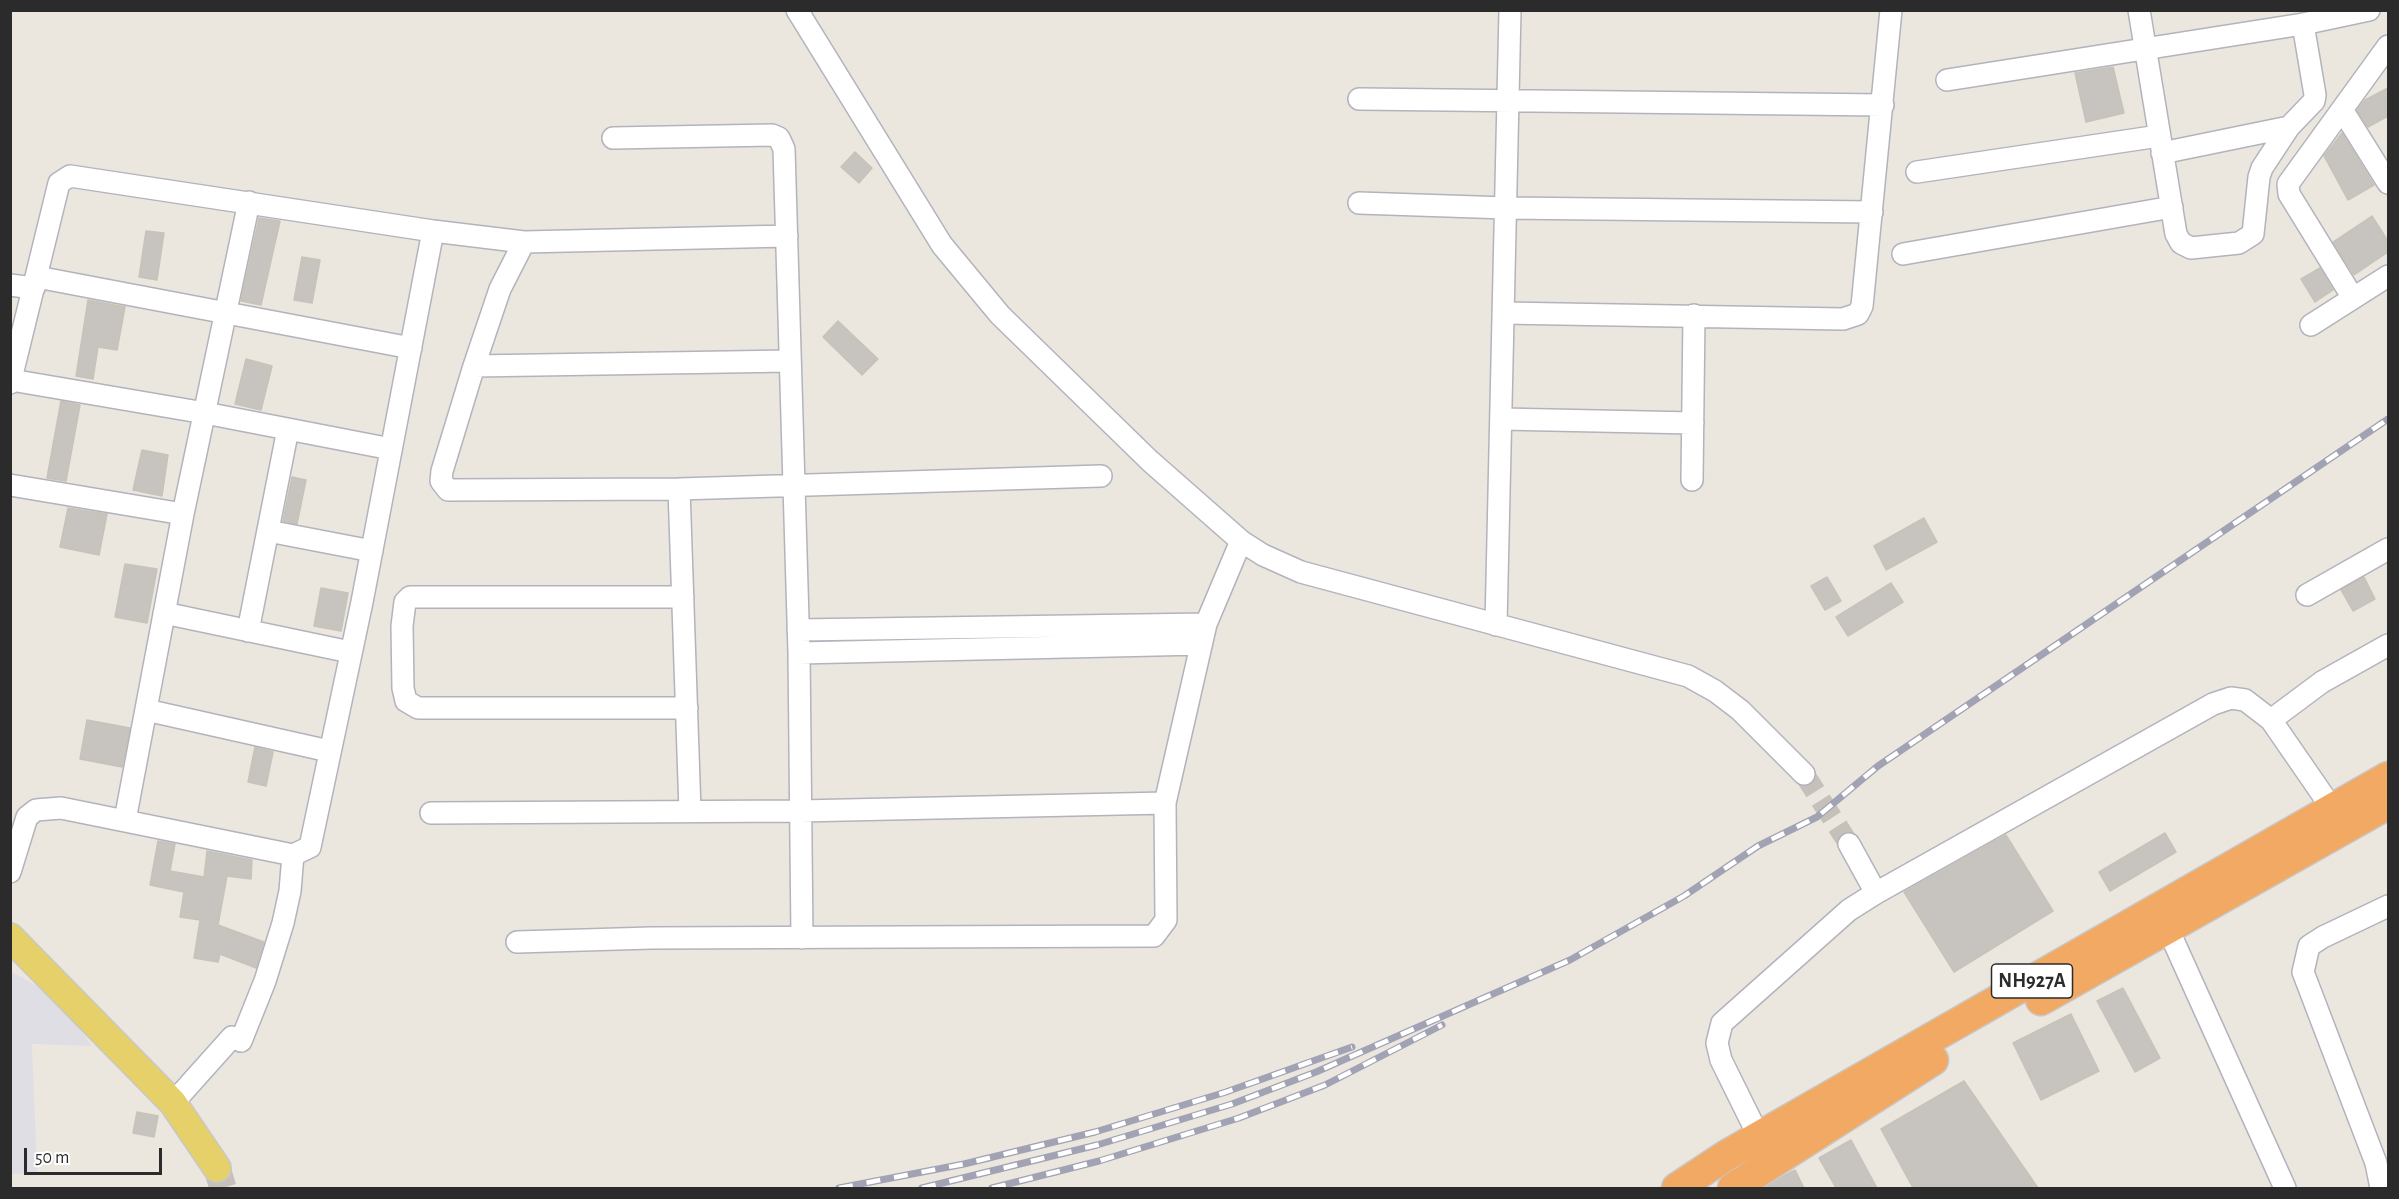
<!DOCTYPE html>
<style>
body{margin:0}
#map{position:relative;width:2399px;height:1199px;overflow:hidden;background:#ece7de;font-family:"Alegreya Sans",sans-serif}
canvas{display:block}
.frame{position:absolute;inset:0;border:12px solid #2b2b2b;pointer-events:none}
.scale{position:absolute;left:24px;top:1148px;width:138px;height:27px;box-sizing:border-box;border:3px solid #2b2b2b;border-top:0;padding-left:8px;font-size:18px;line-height:21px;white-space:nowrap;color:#2b2b2b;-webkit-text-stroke:4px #fff;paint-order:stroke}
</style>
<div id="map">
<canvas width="2399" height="1199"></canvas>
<div class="frame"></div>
<div class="scale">50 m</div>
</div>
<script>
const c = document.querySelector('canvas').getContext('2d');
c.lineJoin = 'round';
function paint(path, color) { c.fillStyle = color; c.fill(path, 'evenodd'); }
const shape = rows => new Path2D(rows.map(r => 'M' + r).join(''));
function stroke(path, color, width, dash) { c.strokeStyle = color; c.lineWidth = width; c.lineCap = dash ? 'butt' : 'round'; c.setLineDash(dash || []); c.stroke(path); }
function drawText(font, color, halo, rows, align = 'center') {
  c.font = font + ' "Alegreya Sans",sans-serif'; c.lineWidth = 4.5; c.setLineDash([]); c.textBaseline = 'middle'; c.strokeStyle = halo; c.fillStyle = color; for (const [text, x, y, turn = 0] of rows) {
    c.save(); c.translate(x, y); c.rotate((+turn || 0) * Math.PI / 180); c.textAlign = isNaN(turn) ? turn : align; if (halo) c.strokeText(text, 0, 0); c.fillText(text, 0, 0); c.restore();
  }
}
const industrial = shape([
 [10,971,56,996,92,1046,32,1044,37,1173,11,1174]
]);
const building = shape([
 [2113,67,2124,113,2086,122,2075,73,2113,67],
 [2388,88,2388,116,2368,127,2357,110,2365,100,2388,88],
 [2342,133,2374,185,2348,200,2324,156,2342,133],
 [855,152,872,168,859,183,841,167,855,152],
 [2372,216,2388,241,2388,252,2354,275,2333,242,2372,216],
 [259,218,280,221,261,305,241,301,259,218],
 [146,231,164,233,157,280,139,277,146,231],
 [302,257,320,260,312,303,294,300,302,257],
 [2320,268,2333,290,2315,302,2301,279,2320,268],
 [88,300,125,307,117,350,98,347,93,379,76,376,88,300],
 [838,321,878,359,862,375,823,337,838,321],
 [246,359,272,366,261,410,235,404,246,359],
 [61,401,80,405,66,481,47,478,61,401],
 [142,450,168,455,162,496,133,490,142,450],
 [292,477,306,480,297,524,283,521,292,477],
 [68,508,107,514,99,555,60,547,68,508],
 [1924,518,1937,542,1886,570,1874,546,1924,518],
 [125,564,157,569,147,623,115,617,125,564],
 [1827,577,1841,601,1825,610,1811,586,1827,577],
 [2364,577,2375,599,2353,611,2341,590,2364,577],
 [1891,583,1903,602,1848,636,1836,617,1891,583],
 [321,588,348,593,341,631,314,626,321,588],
 [87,720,130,728,122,767,80,759,87,720],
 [255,747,273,752,266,786,248,782,255,747],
 [2165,833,2176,852,2110,891,2099,872,2165,833],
 [2006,835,2053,911,1954,972,1904,892,2006,835],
 [158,841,175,844,170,871,204,877,207,851,252,860,251,879,227,876,218,925,264,942,256,968,220,954,218,962,194,958,200,920,180,917,184,892,150,885,158,841],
 [2123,988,2160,1058,2135,1072,2097,1001,2123,988],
 [2071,1014,2099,1071,2041,1100,2013,1043,2071,1014],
 [1964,1081,2038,1188,1913,1188,1881,1129,1964,1081],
 [137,1112,158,1116,154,1137,133,1133,137,1112],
 [1851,1140,1877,1188,1836,1188,1819,1158,1851,1140],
 [1795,1170,1804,1188,1764,1188,1784,1176,1795,1170]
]);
const minorTunnel = shape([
 [1804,774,1849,844]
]);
const majorTunnel = shape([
 [217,1168,223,1188]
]);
const minor = shape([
 [797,10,942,245,1000,315,1150,461,1241,541,1263,555,1301,572,1688,676,1715,691,1740,710,1804,774],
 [2139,10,2176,234,2181,243,2191,248,2239,243,2253,234,2259,177,2262,168,2289,127,2314,101,2315,95,2303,24],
 [1947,80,2303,24,2369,10],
 [1359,99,1883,105],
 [2343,111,2388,183],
 [613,138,772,135,779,138,784,149,799,653,802,938],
 [2162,153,2289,127],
 [1917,172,2159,136],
 [1359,203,1506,208,1872,212],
 [524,242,500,289,474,366,442,471,441,481,448,490,679,489,1101,476],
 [1903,254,2172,207],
 [37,277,411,348],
 [10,285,34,288],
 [2353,298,2289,194,2288,184,2388,46],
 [1504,313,1843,319,1858,314,1862,306,1891,10],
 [2311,325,2388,276],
 [474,366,790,361],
 [11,380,205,413,391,449],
 [10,383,59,183,70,176,433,231,524,242,787,236],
 [1502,419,1693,423],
 [1692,480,1694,315],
 [10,485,183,514],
 [679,489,690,811],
 [268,531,372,551],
 [2307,595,2388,549],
 [683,597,410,597,405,602,402,626,403,688,406,701,418,708,687,708],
 [164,613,350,652],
 [1496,625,1510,10],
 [798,630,1206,624],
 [248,631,288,429],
 [799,653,1201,644],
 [146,710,329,751],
 [2271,720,2322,682,2388,645],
 [431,813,800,811,1165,803],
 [125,820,183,514,249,202],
 [1849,844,1876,893],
 [10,872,27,817,36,810,61,808,293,855,310,847,362,602,433,231],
 [2168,929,2285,1188],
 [517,942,651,938,1154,936,1166,920,1165,803,1206,624,1241,541],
 [241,1041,265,981,283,923,290,891,293,855],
 [173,1103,232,1037],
 [1764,1147,1721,1060,1717,1043,1722,1023,1849,910,1876,893,2213,704,2231,698,2245,700,2271,720,2340,820],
 [2381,1188,2376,1163,2303,972,2309,946,2323,937,2388,906]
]);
const major = shape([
 [10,937,173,1103,217,1168]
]);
const highway = shape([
 [2041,1000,2388,804],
 [1677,1188,1727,1155,2388,777],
 [1733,1188,1933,1060]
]);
const rail = shape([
 [839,1188,964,1164,1095,1132,1226,1092,1352,1047],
 [922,1188,1097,1145,1232,1104,1316,1072,1570,960,1684,896,1758,846,1817,817,1878,766,2388,419],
 [992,1188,1099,1161,1239,1118,1325,1085,1442,1025]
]);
const shields = [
 [2032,981,81]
];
const shieldNames = [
 ["NH927A",2032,981]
];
paint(industrial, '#e0dee5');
paint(building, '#c7c3be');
stroke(building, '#c7c3b8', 1.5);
stroke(minorTunnel, '#c5c1ba', 21, [21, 10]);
stroke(majorTunnel, '#c5c1ba', 27, [27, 14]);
stroke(minor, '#b2b3bd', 24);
stroke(major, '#c8c8c8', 30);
stroke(highway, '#c8c8c8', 33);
stroke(minor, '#fff', 21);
stroke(major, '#e6d069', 27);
stroke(highway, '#f2a963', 30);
stroke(rail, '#a1a3b4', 7);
stroke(rail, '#fff', 4.5, [14]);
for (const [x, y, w] of shields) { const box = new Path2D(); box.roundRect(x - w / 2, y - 17, w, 34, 4.5); c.fillStyle = '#fff'; c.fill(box); stroke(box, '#2b2b2b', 1.5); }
drawText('bold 20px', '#2b2b2b', null, shieldNames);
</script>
